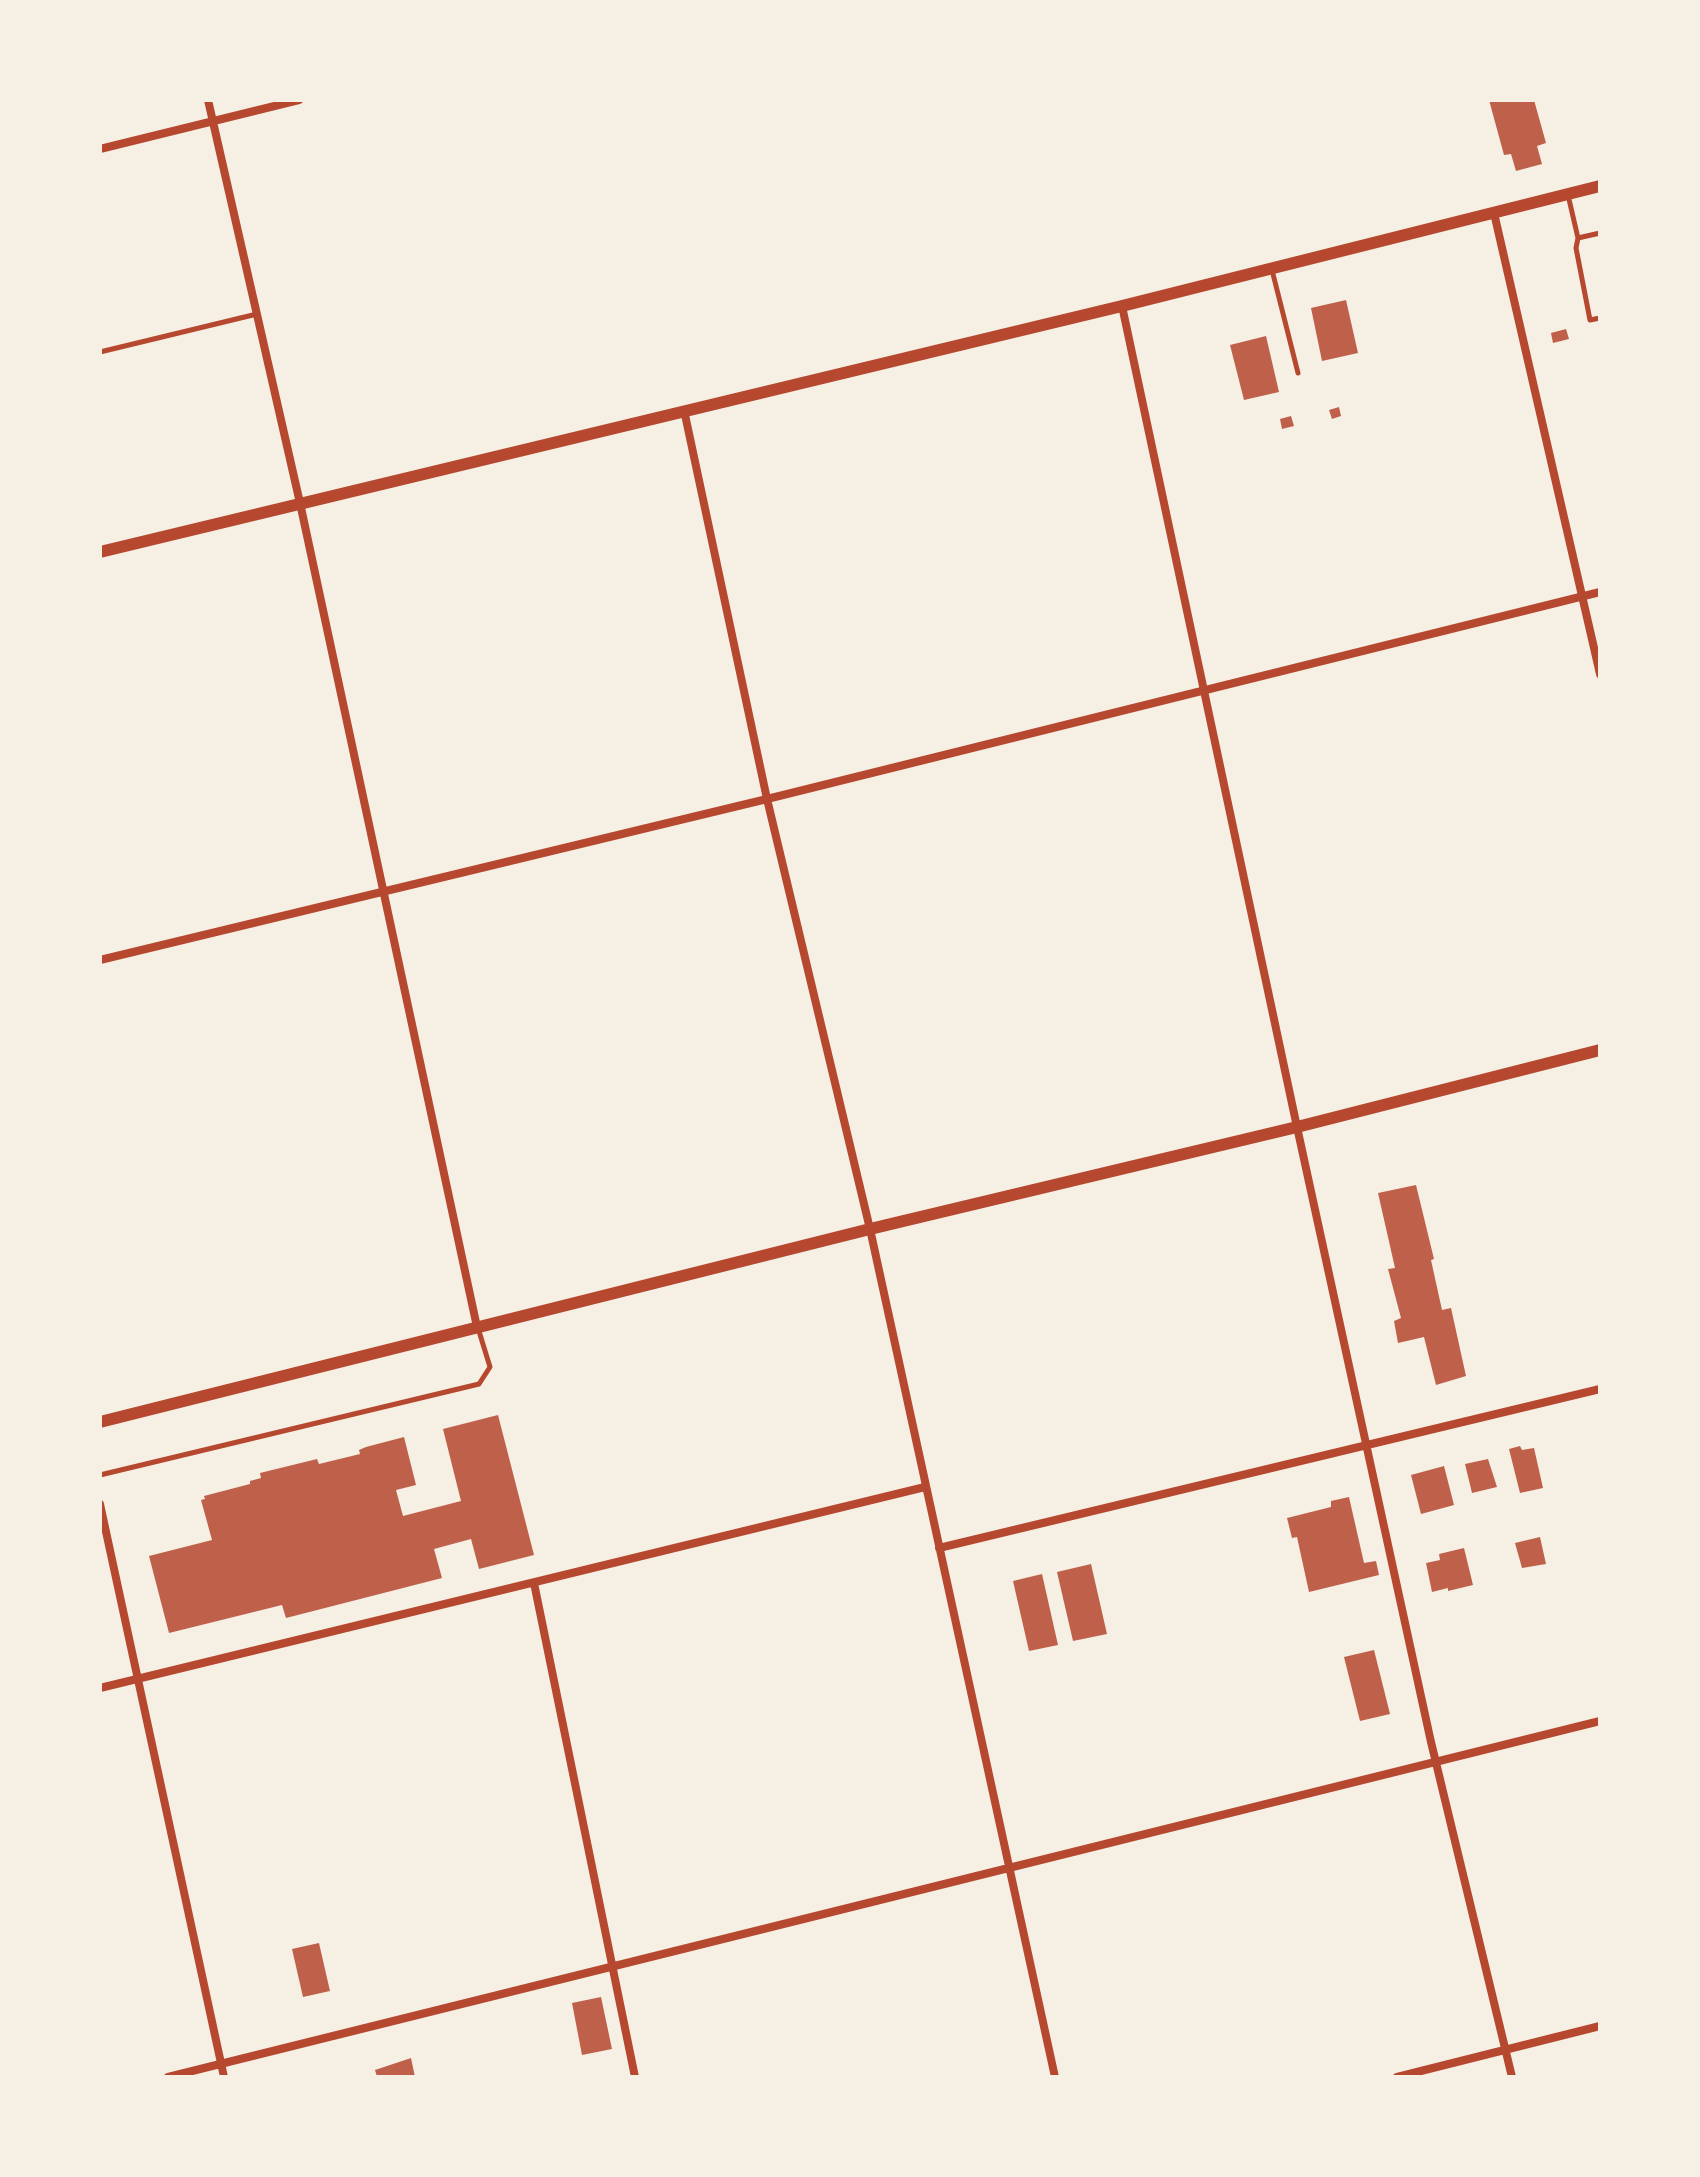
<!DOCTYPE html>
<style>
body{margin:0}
#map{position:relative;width:1700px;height:2177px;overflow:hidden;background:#f6efe4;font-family:"Archivo Narrow",sans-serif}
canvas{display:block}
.frame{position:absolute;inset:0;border:102px solid #f6efe4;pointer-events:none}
</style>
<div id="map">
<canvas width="1700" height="2177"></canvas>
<div class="frame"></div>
</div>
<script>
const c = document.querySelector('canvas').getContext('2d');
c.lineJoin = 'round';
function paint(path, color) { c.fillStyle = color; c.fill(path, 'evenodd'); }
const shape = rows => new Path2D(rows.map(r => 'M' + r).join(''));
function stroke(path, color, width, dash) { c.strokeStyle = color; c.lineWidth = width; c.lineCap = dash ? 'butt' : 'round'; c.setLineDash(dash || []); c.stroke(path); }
const building = shape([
 [1489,100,1534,100,1546,143,1537,146,1542,164,1516,171,1511,154,1504,155],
 [1346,300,1358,353,1322,361,1311,308],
 [1566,329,1569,339,1553,343,1551,333],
 [1266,336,1279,392,1244,400,1230,345],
 [1339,407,1341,416,1332,419,1329,410],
 [1291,416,1294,426,1282,429,1280,419],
 [1416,1185,1434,1259,1431,1260,1442,1310,1451,1308,1466,1376,1436,1385,1424,1337,1398,1343,1394,1321,1401,1318,1388,1269,1395,1268,1378,1193],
 [498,1415,534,1555,479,1569,471,1539,434,1549,442,1578,286,1618,282,1605,169,1633,149,1556,212,1540,201,1500,205,1499,204,1496,250,1484,250,1481,261,1478,260,1473,317,1459,319,1464,360,1454,359,1450,366,1447,404,1437,416,1485,396,1490,403,1516,461,1501,443,1429],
 [1520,1446,1522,1450,1534,1448,1543,1488,1520,1493,1509,1449],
 [1488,1459,1497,1487,1472,1493,1465,1464],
 [1444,1466,1454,1505,1421,1514,1411,1475],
 [1349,1497,1364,1563,1376,1561,1379,1575,1309,1592,1297,1537,1292,1538,1287,1518,1331,1507,1331,1501],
 [1540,1537,1546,1564,1522,1568,1515,1543],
 [1464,1548,1473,1585,1448,1591,1448,1588,1432,1592,1426,1563,1440,1560,1439,1554],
 [1091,1564,1107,1634,1073,1641,1057,1572],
 [1042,1574,1058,1645,1029,1651,1013,1581],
 [1374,1650,1390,1714,1360,1721,1344,1657],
 [319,1943,330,1991,303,1997,292,1949],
 [601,1997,612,2049,582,2055,572,2003],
 [411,2058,415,2077,377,2077,375,2070]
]);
const service = shape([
 [1568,195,1578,238,1576,248,1590,320,1600,318],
 [1578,238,1600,233],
 [1272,270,1298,373],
 [100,352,257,314],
 [100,1475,479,1384,490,1367,478,1328]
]);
const minor = shape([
 [208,100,300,503,477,1327],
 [100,149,299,100],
 [1494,213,1600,674],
 [1122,306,1297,1127,1431,1742,1512,2077],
 [684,410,767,799,870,1229,1055,2077],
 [100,960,767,799,1600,592],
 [100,1504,224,2077],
 [939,1548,1600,1389],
 [534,1583,635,2077],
 [100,1688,925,1487],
 [168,2077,1600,1721],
 [1397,2077,1600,2026]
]);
const tertiary = shape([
 [100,552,1122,306,1600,186],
 [100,1422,870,1229,1297,1127,1600,1050]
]);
paint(building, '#bf614a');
stroke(service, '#b5482f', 5);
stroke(minor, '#b5482f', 8);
stroke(tertiary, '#b5482f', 12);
</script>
